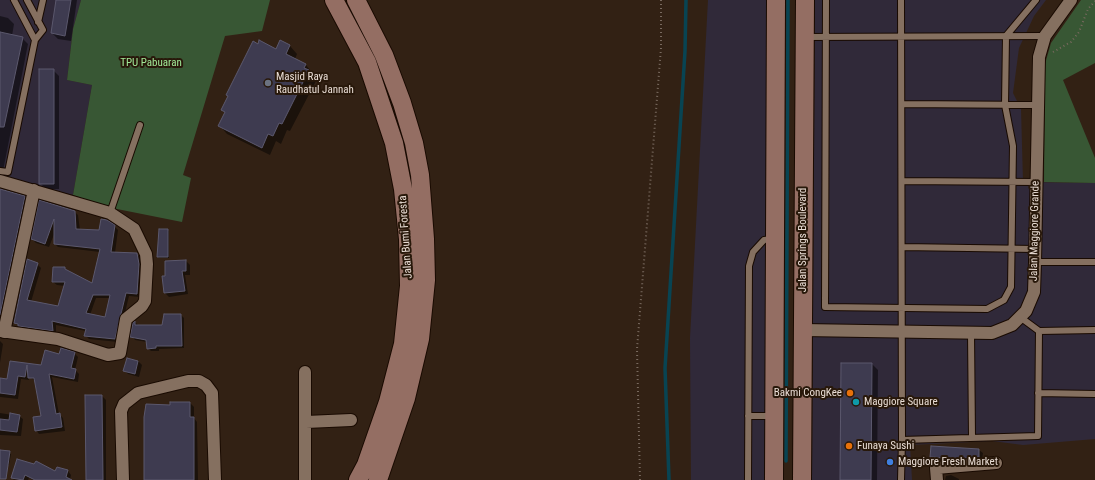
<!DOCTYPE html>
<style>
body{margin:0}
canvas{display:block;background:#322114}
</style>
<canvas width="1095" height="480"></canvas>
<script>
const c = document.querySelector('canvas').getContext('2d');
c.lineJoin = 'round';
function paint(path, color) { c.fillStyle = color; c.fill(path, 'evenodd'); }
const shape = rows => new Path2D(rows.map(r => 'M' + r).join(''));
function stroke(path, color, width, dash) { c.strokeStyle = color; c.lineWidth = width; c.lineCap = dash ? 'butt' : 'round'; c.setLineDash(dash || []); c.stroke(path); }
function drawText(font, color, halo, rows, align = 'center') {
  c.font = font + ' "Roboto Condensed",sans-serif'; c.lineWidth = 4; c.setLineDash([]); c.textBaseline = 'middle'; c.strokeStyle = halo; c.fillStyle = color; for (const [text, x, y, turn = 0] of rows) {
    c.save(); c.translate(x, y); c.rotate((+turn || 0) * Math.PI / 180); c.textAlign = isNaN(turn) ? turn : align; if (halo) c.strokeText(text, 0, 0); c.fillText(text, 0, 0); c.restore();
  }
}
const commercial = shape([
 [0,0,81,0,73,29,67,80,92,85,73,195,0,176],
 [708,0,769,0,769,480,691,480,690,338],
 [815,0,1046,0,1034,16,1019,48,1013,93,1021,109,1023,182,1095,183,1095,439,1023,445,992,441,910,445,912,480,812,480]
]);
const green = shape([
 [81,0,270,0,262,31,225,36,183,175,191,178,182,222,107,207,73,195,92,85,67,80,73,29],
 [1081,0,1095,0,1095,63,1063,80,1095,158,1095,183,1044,182,1045,64,1051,43]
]);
const shadow = shape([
 [57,0,77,0,71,41,58,39,52,33],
 [0,16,8,18,14,24,12,36,22,38,28,44,3,171,0,170],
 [290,46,297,54,295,59,306,65,317,79,290,131,287,130,281,144,276,141,270,155,227,134,220,126,226,114,222,110,229,97,227,95,276,50],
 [53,70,59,76,59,189,46,189,40,183],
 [0,193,25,197,28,201,0,323],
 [40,202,75,212,78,215,80,230,100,231,114,226,118,230,115,253,137,254,140,257,143,269,140,297,129,296,118,342,89,339,85,335,86,331,56,325,56,334,22,329,15,323,37,264,41,268,31,302,58,307,65,286,57,285,53,282,64,268,93,284,100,252,58,247,55,244,55,232,49,247,36,243,32,239],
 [96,298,110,298,106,318,90,315],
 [167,230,169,231,169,258,159,258,158,257],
 [186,261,190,265,190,275,185,275,188,294,169,297,165,293,163,277,166,276],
 [181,315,184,318,184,348,159,349,159,351,151,351,148,348,147,342,135,340,132,336,135,322,138,325,163,326],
 [0,341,3,344,0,363],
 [74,353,78,357,75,370,79,374,78,382,52,377,59,414,63,418,65,431,39,434,36,430,42,416,36,381,29,377,29,380,21,379,18,399,0,397,0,379,8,380,10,362,42,366,60,356],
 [138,361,142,365,139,377,128,374,124,370],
 [872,364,878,370,877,480,841,480],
 [102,396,106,400,106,480,87,480],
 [171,403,190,403,194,407,194,418,197,422,198,480,146,480],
 [0,413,19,416,23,419,21,436,0,435],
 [979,450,983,453,982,460,962,462,935,461,931,457],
 [0,451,11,454,9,465,0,464],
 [17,460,56,473,68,471,71,475,70,480,33,480,29,478,28,480,14,480,12,478],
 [951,475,959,479,959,480,945,480,946,476]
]);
const stream = shape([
 [786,461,788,0],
 [669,480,665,368,685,51,686,0]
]);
const building = shape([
 [56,0,71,0,65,36,51,33,56,0],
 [0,32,23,37,4,127,0,127,0,32],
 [259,40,276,49,280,40,290,45,286,54,306,64,304,68,309,70,282,124,279,123,273,136,268,134,262,148,218,126,225,112,221,110,228,96,226,95,253,41,258,44,259,40],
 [39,69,54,69,54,184,39,184,39,69],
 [0,189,25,196,0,315,0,189],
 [39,200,75,211,76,229,99,230,101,219,107,220,115,225,111,252,137,253,139,264,137,294,126,293,115,339,84,336,86,329,52,321,53,331,18,326,18,324,14,323,27,259,38,263,27,300,58,306,65,282,52,282,53,267,65,267,65,269,92,283,100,249,54,244,54,219,45,244,31,239,39,200],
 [93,295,110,295,105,317,86,313,93,295],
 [159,229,168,229,168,257,157,257,159,229],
 [186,260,186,271,182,271,185,291,164,293,162,276,165,276,165,261,186,260],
 [164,314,181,314,182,346,156,346,156,348,147,349,146,340,130,337,133,323,135,321,135,325,162,325,164,314],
 [61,348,75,352,71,368,76,369,74,379,49,374,56,414,60,413,62,427,35,431,33,417,41,416,34,378,28,378,27,365,25,377,18,376,15,395,0,393,0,378,7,379,10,361,41,365,45,350,59,354,61,348],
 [127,358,138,361,135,374,123,371,127,358],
 [841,363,872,363,871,480,840,480,841,363],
 [85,395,102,395,103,480,86,480,85,395],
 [170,402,190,402,190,417,194,417,194,480,144,480,144,417,146,404,170,405,170,402],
 [10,413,20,415,17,432,0,430,0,419,9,420,10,413],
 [931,446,979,449,979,457,958,459,930,457,931,446],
 [0,450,10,451,6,479,0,479,0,450],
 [17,459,34,464,36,461,55,471,57,467,68,470,66,477,72,480,35,480,25,475,23,480,11,478,17,459]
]);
const path = shape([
 [1053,52,1071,42,1079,32,1088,9,1095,1],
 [640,480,637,349,661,48,661,0]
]);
const service = shape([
 [14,0,35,40],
 [826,0,825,307,987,309,1004,300,1011,287,1013,146,1005,105,1006,36,1036,0],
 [901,0,902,440,1038,436,1039,331],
 [38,22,43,0],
 [806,37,1045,36],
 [902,104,1038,105],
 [0,171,8,172,35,40,43,30,27,0],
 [902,181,1036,182],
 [110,213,140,125],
 [902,247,1035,249],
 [1035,262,1095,262],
 [1020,317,1039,331,1095,330],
 [971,333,972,437],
 [1038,393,1095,394],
 [748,416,772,416],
 [748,480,749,266,753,252,764,240,773,239],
 [901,480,902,440]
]);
const minor = shape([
 [0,181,110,213,134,229,146,254,147,264,145,301,142,306,126,319,120,353,108,355,58,339,0,331],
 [803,330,992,333,1012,325,1026,311,1034,292,1035,262,1039,57,1045,36,1071,0],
 [4,332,34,190],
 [306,422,351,420],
 [123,480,121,411,124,404,138,393,188,381,199,381,206,385,212,393,215,480],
 [305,480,305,372],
 [937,480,936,468,996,463]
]);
const secondary = shape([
 [334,0,367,62,394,143,403,189,408,239,409,286,403,344,388,402,366,465,358,480],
 [356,0,384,55,402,103,414,143,420,175,425,239,426,280,420,339,406,398,378,480],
 [774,480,776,0],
 [802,480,805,0]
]);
const markers = [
 [268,83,4,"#6b7280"],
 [850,393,4,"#e8710a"],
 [856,402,4,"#0f9aa8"],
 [849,446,4,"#e8710a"],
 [890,462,4,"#3f7fe0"]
];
const parkNames = [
 ["TPU Pabuaran",151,63]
];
const poiNames = [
 ["Masjid Raya",276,77],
 ["Raudhatul Jannah",276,90],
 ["Bakmi CongKee",842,393,"right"],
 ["Maggiore Square",864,402],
 ["Funaya Sushi",857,446],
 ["Maggiore Fresh Market",898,462]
];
const streetNames = [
 ["Jalan Maggiore Grande",1035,231,-89],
 ["Jalan Bumi Foresta",406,237,-94],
 ["Jalan Springs Boulevard",803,240,-90]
];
paint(commercial, '#302939');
paint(green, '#385734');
paint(shadow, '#0007');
stroke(stream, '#084453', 3.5);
paint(building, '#3e3b50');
stroke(building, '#5b586d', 1);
stroke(service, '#190a01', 8);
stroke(minor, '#190a01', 14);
stroke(secondary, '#190a01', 20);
stroke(path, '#796a5f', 2, [1, 3]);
stroke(service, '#857060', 6);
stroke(minor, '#857060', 12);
stroke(secondary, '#946e63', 18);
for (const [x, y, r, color] of markers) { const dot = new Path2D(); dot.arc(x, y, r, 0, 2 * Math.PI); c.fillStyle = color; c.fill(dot); stroke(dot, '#28180a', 1.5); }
drawText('11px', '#a0e897', '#28180a', parkNames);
drawText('11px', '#e9ddd5', '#28180a', poiNames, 'left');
drawText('11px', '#e9ddd5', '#28180a', streetNames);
</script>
